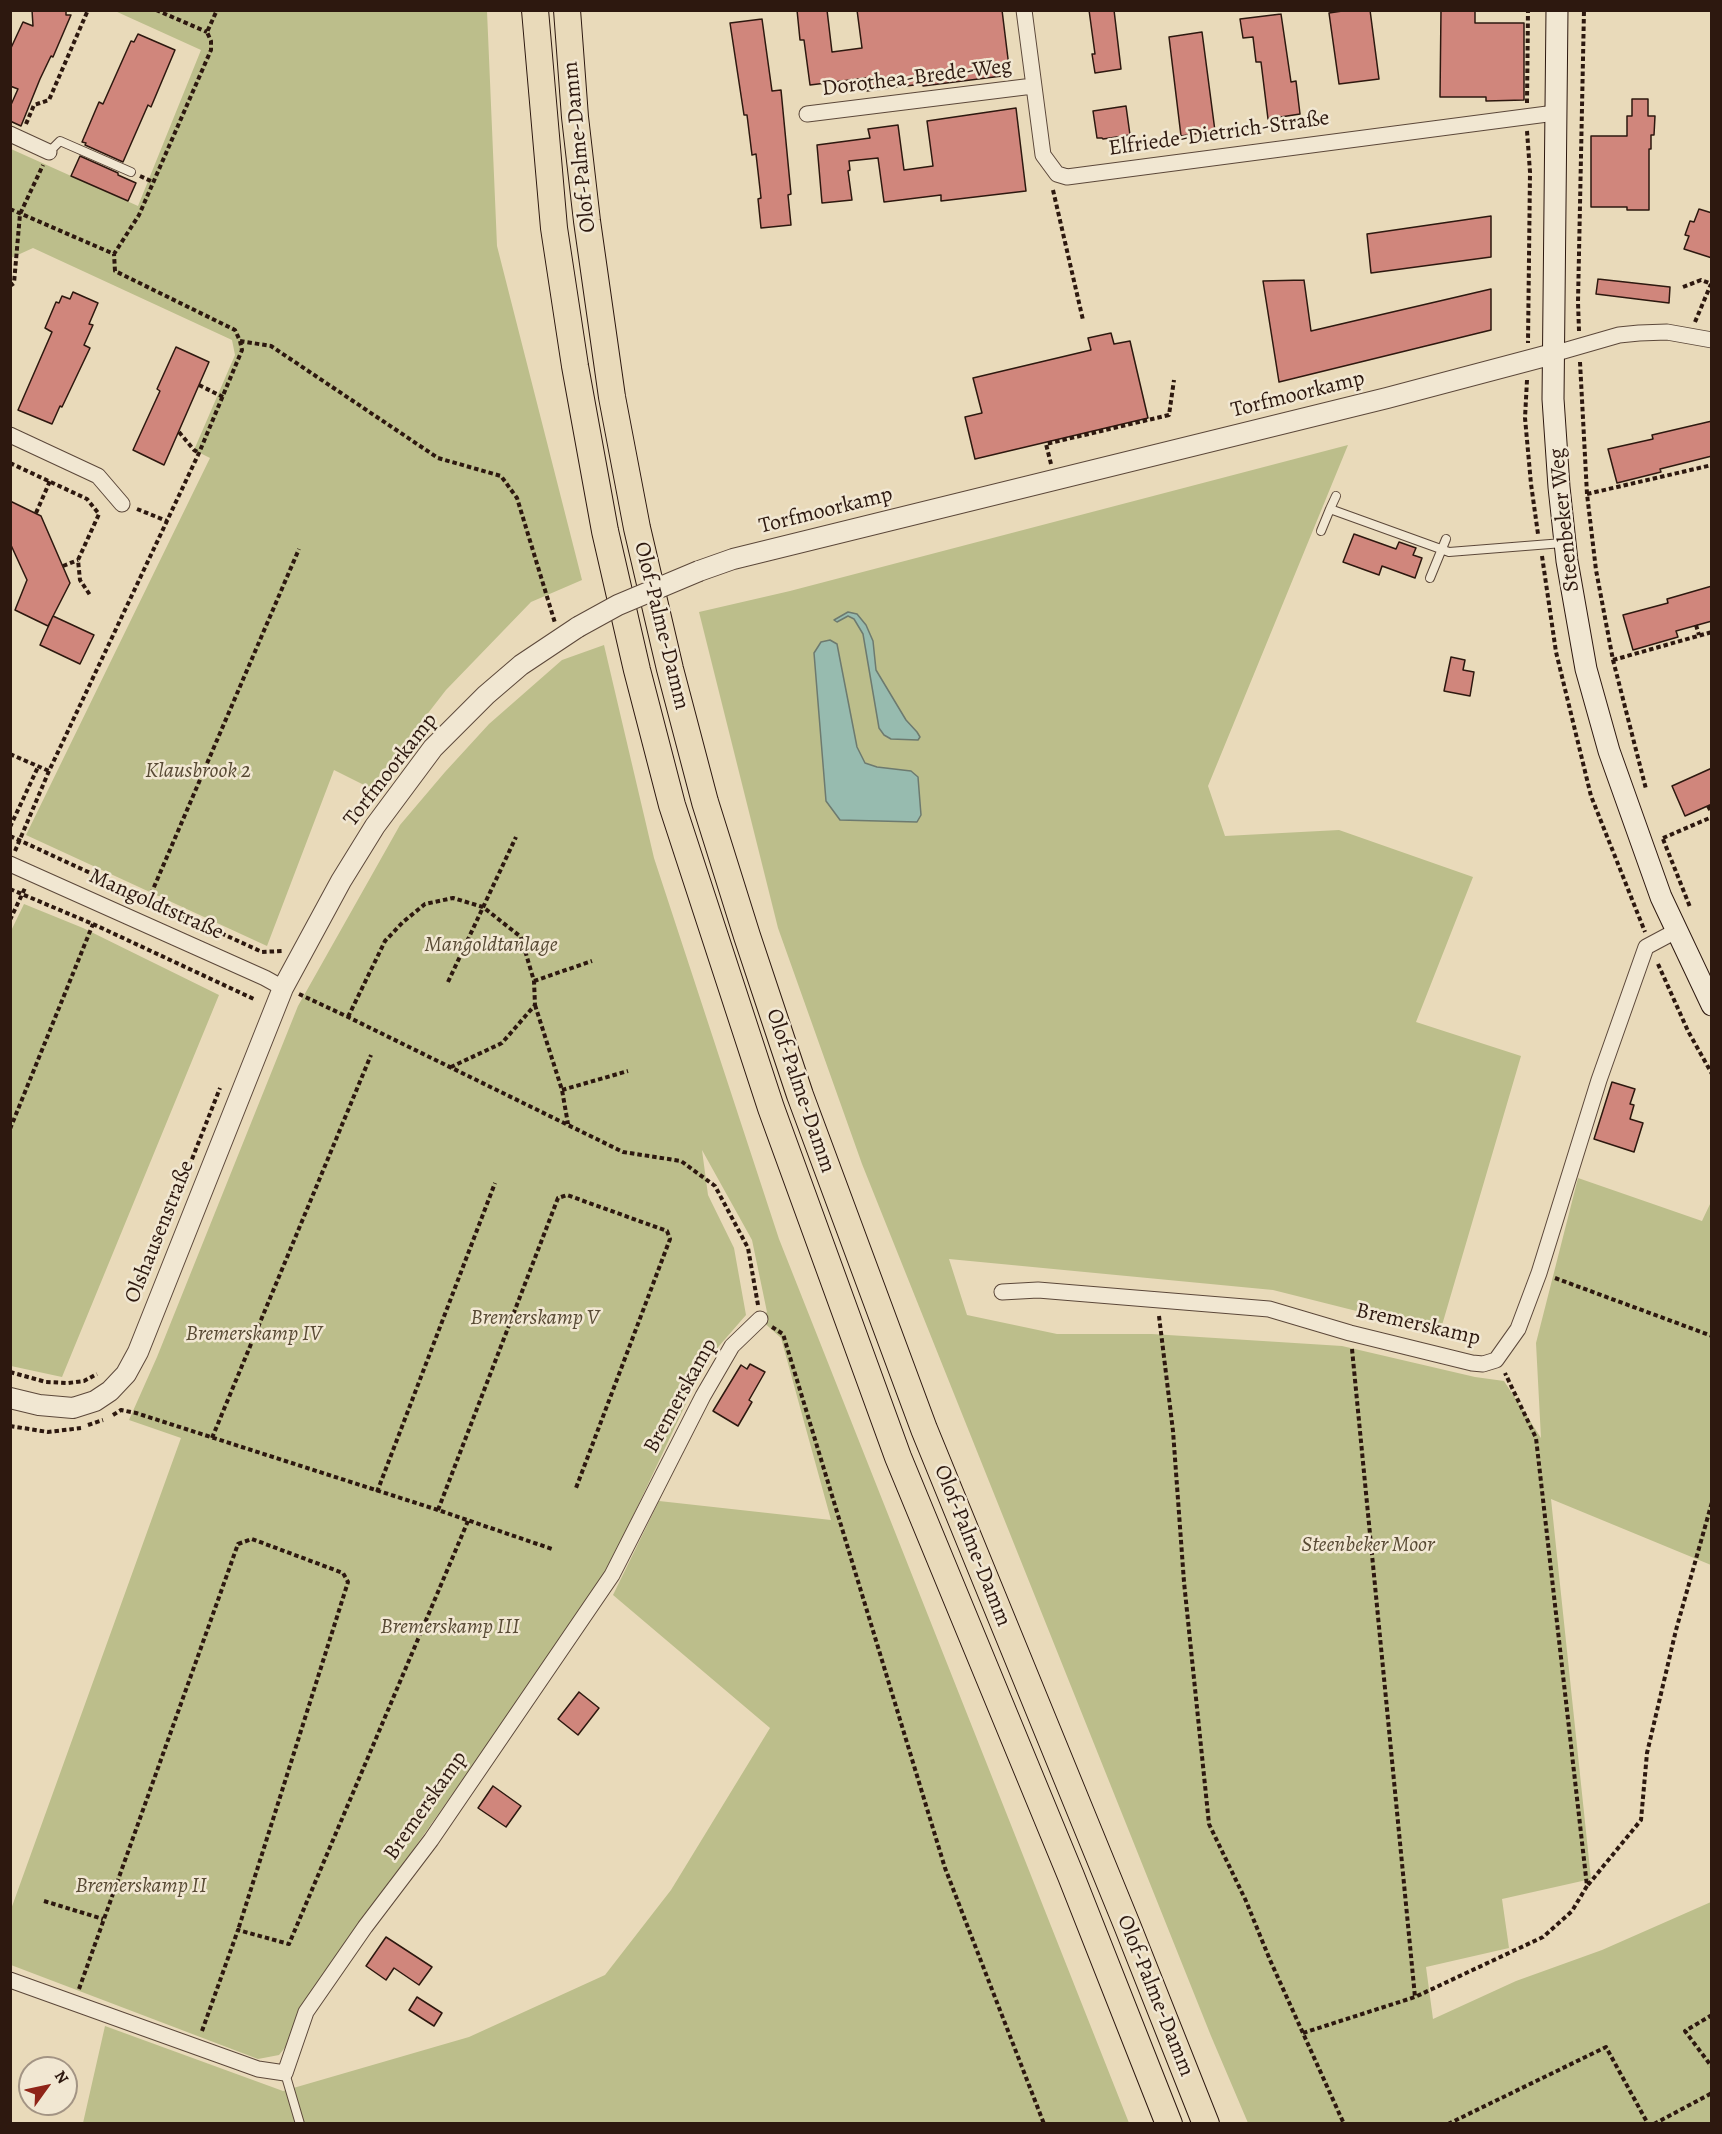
<!DOCTYPE html>
<meta charset="utf-8">
<style>
body{margin:0}
#map{position:relative;width:1722px;height:2134px;overflow:hidden;background:#e9daba;font-family:Alegreya,serif}
canvas{display:block}
.frame{position:absolute;inset:0;border:12px solid #2d180f;pointer-events:none}
.north{position:absolute;left:18px;top:2056px;width:60px;height:60px;box-sizing:border-box;background:#f1e7d2;border:2px solid #a39484;border-radius:50%;rotate:57deg;font-size:16px;font-weight:700;line-height:24px;text-align:center;color:#2d180f}
.north::after{content:'';display:block;margin:auto;width:21px;height:27px;background:#8f2418;clip-path:polygon(50% 0,100% 100%,50% 72%,0 100%)}
</style>
<div id="map">
<canvas width="1722" height="2134"></canvas>
<div class="frame"></div>
<div class="north">N</div>
</div>
<script>
const c = document.querySelector('canvas').getContext('2d');
c.lineJoin = 'round';
function paint(path, color) { c.fillStyle = color; c.fill(path, 'evenodd'); }
const shape = rows => new Path2D(rows.map(r => 'M' + r).join(''));
function stroke(path, color, width, dash) { c.strokeStyle = color; c.lineWidth = width; c.lineCap = dash ? 'butt' : 'round'; c.setLineDash(dash || []); c.stroke(path); }
function drawText(font, color, halo, rows, align = 'center') {
  c.font = font + ' Alegreya,serif'; c.lineWidth = 5; c.setLineDash([]); c.textBaseline = 'middle'; c.strokeStyle = halo; c.fillStyle = color; for (const [text, x, y, turn = 0] of rows) {
    c.save(); c.translate(x, y); c.rotate((+turn || 0) * Math.PI / 180); c.textAlign = isNaN(turn) ? turn : align; if (halo) c.strokeText(text, 0, 0); c.fillText(text, 0, 0); c.restore();
  }
}
const green = shape([
 [115,11,487,11,497,246,582,580,531,602,446,690,370,788,334,770,267,946,26,835,210,458,194,450,235,355,232,340,33,248,11,258,11,149,138,206,201,50],
 [1348,445,1208,786,1225,836,1339,830,1473,877,1416,1022,1521,1056,1440,1332,1273,1290,949,1259,967,1315,1057,1334,1152,1334,1342,1346,1475,1377,1504,1381,1541,1438,1536,1343,1578,1178,1702,1221,1711,1202,1711,1565,1551,1499,1591,1879,1502,1899,1509,1948,1426,1967,1433,2019,1516,1981,1602,1950,1711,1902,1711,2123,1248,2123,1211,2036,862,1164,778,928,699,612,790,591],
 [604,645,654,858,779,1239,1129,2123,83,2123,105,2026,283,2091,469,2037,605,1975,671,1890,770,1728,613,1595,659,1501,831,1520,781,1338,760,1319,767,1312,752,1240,702,1150,708,1195,734,1248,746,1315,706,1361,602,1582,300,2010,288,2044,279,2055,258,2059,11,1965,10,1912,181,1438,129,1420,157,1357,298,1006,400,825,445,772,489,724,562,660],
 [24,904,83,928,219,995,62,1377,11,1366,10,933]
]);
const water = shape([
 [848,612,857,614,866,625,873,641,876,670,906,720,917,732,920,737,918,740,891,739,884,735,879,728,863,634,854,619,848,616,837,622,834,620,848,612],
 [830,640,837,644,857,747,865,763,877,767,911,771,918,777,921,815,917,822,840,820,826,801,814,653,821,642,830,640]
]);
const building = shape([
 [32,10,66,10,66,15,71,15,53,57,51,56,40,79,21,126,10,121,10,107,18,89,10,86,10,50,23,22,33,26,32,10],
 [797,10,827,10,832,52,862,48,857,10,1002,10,1010,75,923,86,922,84,867,91,866,78,810,85,804,40,800,40,797,10],
 [1089,10,1114,10,1121,69,1095,73,1092,54,1095,54,1089,10],
 [1349,10,1370,10,1379,79,1339,84,1329,13,1349,10],
 [1441,10,1475,10,1475,23,1524,23,1524,100,1486,101,1486,97,1440,97,1441,10],
 [1281,14,1291,82,1296,81,1300,114,1268,119,1261,62,1256,62,1253,37,1243,38,1240,19,1281,14],
 [762,19,772,91,781,90,791,194,788,195,791,225,761,228,758,199,761,198,756,154,752,155,747,115,744,115,730,23,762,19],
 [1202,32,1215,131,1181,136,1169,37,1202,32],
 [138,34,175,50,151,107,148,105,123,162,85,145,86,143,82,142,99,102,103,104,131,41,134,42,138,34],
 [1632,99,1648,99,1648,116,1655,116,1654,135,1651,135,1651,149,1649,149,1649,210,1627,210,1627,207,1591,207,1591,136,1627,136,1627,116,1632,116,1632,99],
 [1126,106,1130,135,1103,139,1102,138,1097,138,1093,111,1126,106],
 [1016,108,1026,191,941,201,941,195,884,202,878,158,849,161,850,170,848,171,852,200,822,203,817,145,870,138,868,129,898,125,904,170,933,166,927,121,1016,108],
 [80,156,118,173,118,175,136,183,128,201,71,176,80,156],
 [1699,209,1712,213,1712,258,1684,249,1689,236,1685,235,1690,221,1694,222,1699,209],
 [1491,216,1491,257,1371,273,1367,234,1491,216],
 [1598,279,1670,287,1669,303,1596,294,1598,279],
 [1304,280,1311,331,1491,289,1491,330,1279,382,1263,281,1304,280],
 [73,292,98,303,89,324,93,325,84,345,90,348,62,407,60,406,52,424,18,410,52,332,45,328,56,302,59,303,62,296,70,299,73,292],
 [1111,333,1114,344,1130,341,1148,418,975,459,965,417,982,413,973,378,1091,350,1088,338,1111,333],
 [176,347,209,362,164,465,133,450,160,391,157,389,176,347],
 [1712,421,1712,456,1660,469,1661,472,1617,483,1608,449,1653,439,1652,435,1712,421],
 [10,501,41,516,70,583,48,626,15,610,27,580,10,543,10,501],
 [1354,534,1396,549,1399,542,1416,548,1413,555,1422,558,1415,578,1382,566,1379,575,1343,562,1354,534],
 [1712,586,1712,621,1676,631,1678,637,1633,650,1623,615,1668,603,1667,599,1712,586],
 [53,616,94,635,80,664,40,645,53,616],
 [1451,657,1465,660,1463,670,1474,672,1470,696,1444,691,1451,657],
 [1712,768,1712,804,1685,816,1672,786,1712,768],
 [1612,1082,1635,1089,1630,1104,1634,1105,1630,1119,1643,1123,1634,1152,1594,1139,1612,1082],
 [750,1364,765,1372,749,1400,752,1402,738,1426,713,1411,741,1365,747,1369,750,1364],
 [579,1692,599,1708,578,1735,558,1719,579,1692],
 [493,1786,521,1806,506,1827,478,1808,493,1786],
 [386,1937,432,1967,419,1985,394,1968,386,1980,366,1966,386,1937],
 [417,1997,442,2013,434,2026,409,2010,417,1997]
]);
const path = shape([
 [156,10,207,32],
 [1527,103,1528,10],
 [26,124,34,105,49,100,88,10],
 [1527,131,1530,172,1528,343],
 [140,176,153,182],
 [1053,190,1083,320],
 [10,209,114,254,139,215,211,50,211,41,207,32,217,10],
 [10,286,14,283,20,214,43,165],
 [1683,287,1701,280,1712,284],
 [1695,322,1711,284],
 [1579,331,1578,302,1584,10],
 [240,341,271,346,438,458,501,476,517,498,555,623],
 [1580,362,1587,494,1596,570,1613,660,1646,789],
 [1527,380,1525,418,1531,484,1538,534],
 [199,385,223,397],
 [179,432,194,450,199,453],
 [10,463,87,499,99,514,78,560,80,580,90,595],
 [1051,464,1046,444,1169,415,1174,380],
 [1587,494,1712,465],
 [137,509,167,521],
 [36,513,50,481],
 [1542,556,1556,652,1591,796,1645,932],
 [63,566,78,560],
 [1696,625,1699,635],
 [1613,660,1712,632],
 [10,754,49,771],
 [1708,806,1712,813],
 [10,827,38,767],
 [10,836,262,952,282,951],
 [1663,838,1712,817],
 [1663,839,1690,907],
 [15,851,49,771,199,453,242,350,240,341,235,330,115,271,114,254],
 [10,889,93,924,256,1000],
 [145,908,299,549],
 [10,920,25,888],
 [1658,964,1688,1031,1712,1074],
 [534,981,592,961],
 [448,982,516,837],
 [299,994,348,1017,623,1152,681,1161,715,1186,748,1248,758,1305],
 [535,1005,562,1090,568,1124],
 [348,1017,385,941,403,922,425,904,453,898,483,907,521,937,534,981,535,1005,502,1043,451,1067],
 [562,1090,628,1071],
 [10,1129,93,924],
 [159,1243,220,1088],
 [1555,1278,1712,1336],
 [1159,1316,1173,1431,1184,1582,1209,1824,1246,1901,1270,1960,1344,2124],
 [772,1327,783,1334,945,1868,1044,2124],
 [1352,1349,1415,1997],
 [10,1372,46,1382,68,1383,84,1381,97,1374],
 [113,1415,121,1410,136,1413,438,1510,552,1549],
 [88,1425,103,1420],
 [10,1426,48,1432,81,1428],
 [212,1438,371,1055],
 [377,1492,495,1183],
 [438,1510,558,1198,567,1195,667,1231,670,1239,576,1488],
 [1588,1885,1641,1820,1647,1753,1676,1630,1712,1502],
 [44,1901,103,1919],
 [79,1989,238,1544,252,1539,343,1573,348,1582,238,1930],
 [1712,2015,1685,2031,1712,2067],
 [202,2031,238,1930,289,1944,468,1521],
 [1303,2033,1415,1997,1543,1937,1572,1911,1587,1886,1536,1438,1505,1373],
 [1448,2124,1606,2047,1648,2124],
 [1654,2124,1712,2093]
]);
const service = shape([
 [49,152,60,141,131,172],
 [1336,496,1330,509,1449,552,1563,543],
 [1321,531,1330,509],
 [1430,578,1446,539],
 [285,2073,300,2124]
]);
const minor = shape([
 [1024,10,1043,155,1057,174,1067,177,1555,113],
 [807,114,1033,86],
 [10,134,49,152],
 [1553,354,1619,335,1639,333,1667,332,1712,340],
 [10,435,98,476,122,504],
 [10,864,265,978,283,988],
 [1002,1292,1038,1290,1269,1309,1350,1333,1472,1363,1483,1364,1496,1360,1518,1329,1539,1273,1599,1080,1646,947,1676,931],
 [10,1980,258,2069,285,2073,306,2012,365,1927,431,1840,612,1575,703,1396,732,1346,760,1319]
]);
const tertiary = shape([
 [699,571,733,559,1387,398,1553,354],
 [10,1398,39,1405,73,1408,95,1401,110,1391,126,1374,138,1352,283,988,341,881,375,826,433,748,486,695,521,665,578,627]
]);
const secondary = shape([
 [1557,10,1553,399,1559,487,1567,561,1586,669,1609,751,1661,897,1712,1005]
]);
const trunk = shape([
 [535,10,554,228,575,366,605,531,637,670,672,805,771,1108,898,1457,1071,1876,1169,2124],
 [567,10,575,117,587,221,612,397,637,528,670,669,705,802,747,936,800,1095,924,1429,1127,1925,1206,2124]
]);
const tertiaryBridge = shape([
 [578,627,618,605,699,571]
]);
const streetNames = [
 ["Dorothea-Brede-Weg",917,78,-7],
 ["Elfriede-Dietrich-Straße",1219,134,-8],
 ["Olof-Palme-Damm",580,147,-96],
 ["Torfmoorkamp",1298,395,-14],
 ["Torfmoorkamp",826,511,-14],
 ["Steenbeker Weg",1565,520,-96],
 ["Olof-Palme-Damm",661,626,76],
 ["Torfmoorkamp",391,770,-52],
 ["Mangoldtstraße",156,905,24],
 ["Olof-Palme-Damm",800,1091,71],
 ["Olshausenstraße",160,1232,-68],
 ["Bremerskamp",1418,1325,13],
 ["Bremerskamp",681,1396,-61],
 ["Olof-Palme-Damm",972,1546,68],
 ["Bremerskamp",426,1806,-55],
 ["Olof-Palme-Damm",1155,1996,68]
];
const parkNames = [
 ["Klausbrook 2",198,772],
 ["Mangoldtanlage",491,946],
 ["Bremerskamp V",535,1319],
 ["Bremerskamp IV",254,1335],
 ["Steenbeker Moor",1368,1546],
 ["Bremerskamp III",450,1628],
 ["Bremerskamp II",141,1887]
];
paint(green, '#bcbe8b');
paint(water, '#97bbaf');
stroke(water, '#6d7a6f', 1.5);
paint(building, '#d0867c');
stroke(building, '#2d180f', 1.5);
stroke(service, '#5c483a', 10);
stroke(minor, '#5c483a', 17);
stroke(tertiary, '#5c483a', 22);
stroke(secondary, '#2d180f', 23);
stroke(trunk, '#2d180f', 28);
stroke(path, '#2d180f', 4, [4.5, 3]);
stroke(service, '#f1e7d2', 8);
stroke(minor, '#f1e7d2', 15);
stroke(tertiary, '#f1e7d2', 20);
stroke(secondary, '#f1e7d2', 21);
stroke(trunk, '#e9daba', 26);
stroke(tertiaryBridge, '#5c483a', 22, []);
stroke(tertiaryBridge, '#f1e7d2', 20);
drawText('22px', '#2d180f', '#f1e7d2', streetNames);
drawText('italic 22px', '#584a34', '#f1e7d2', parkNames);
</script>
